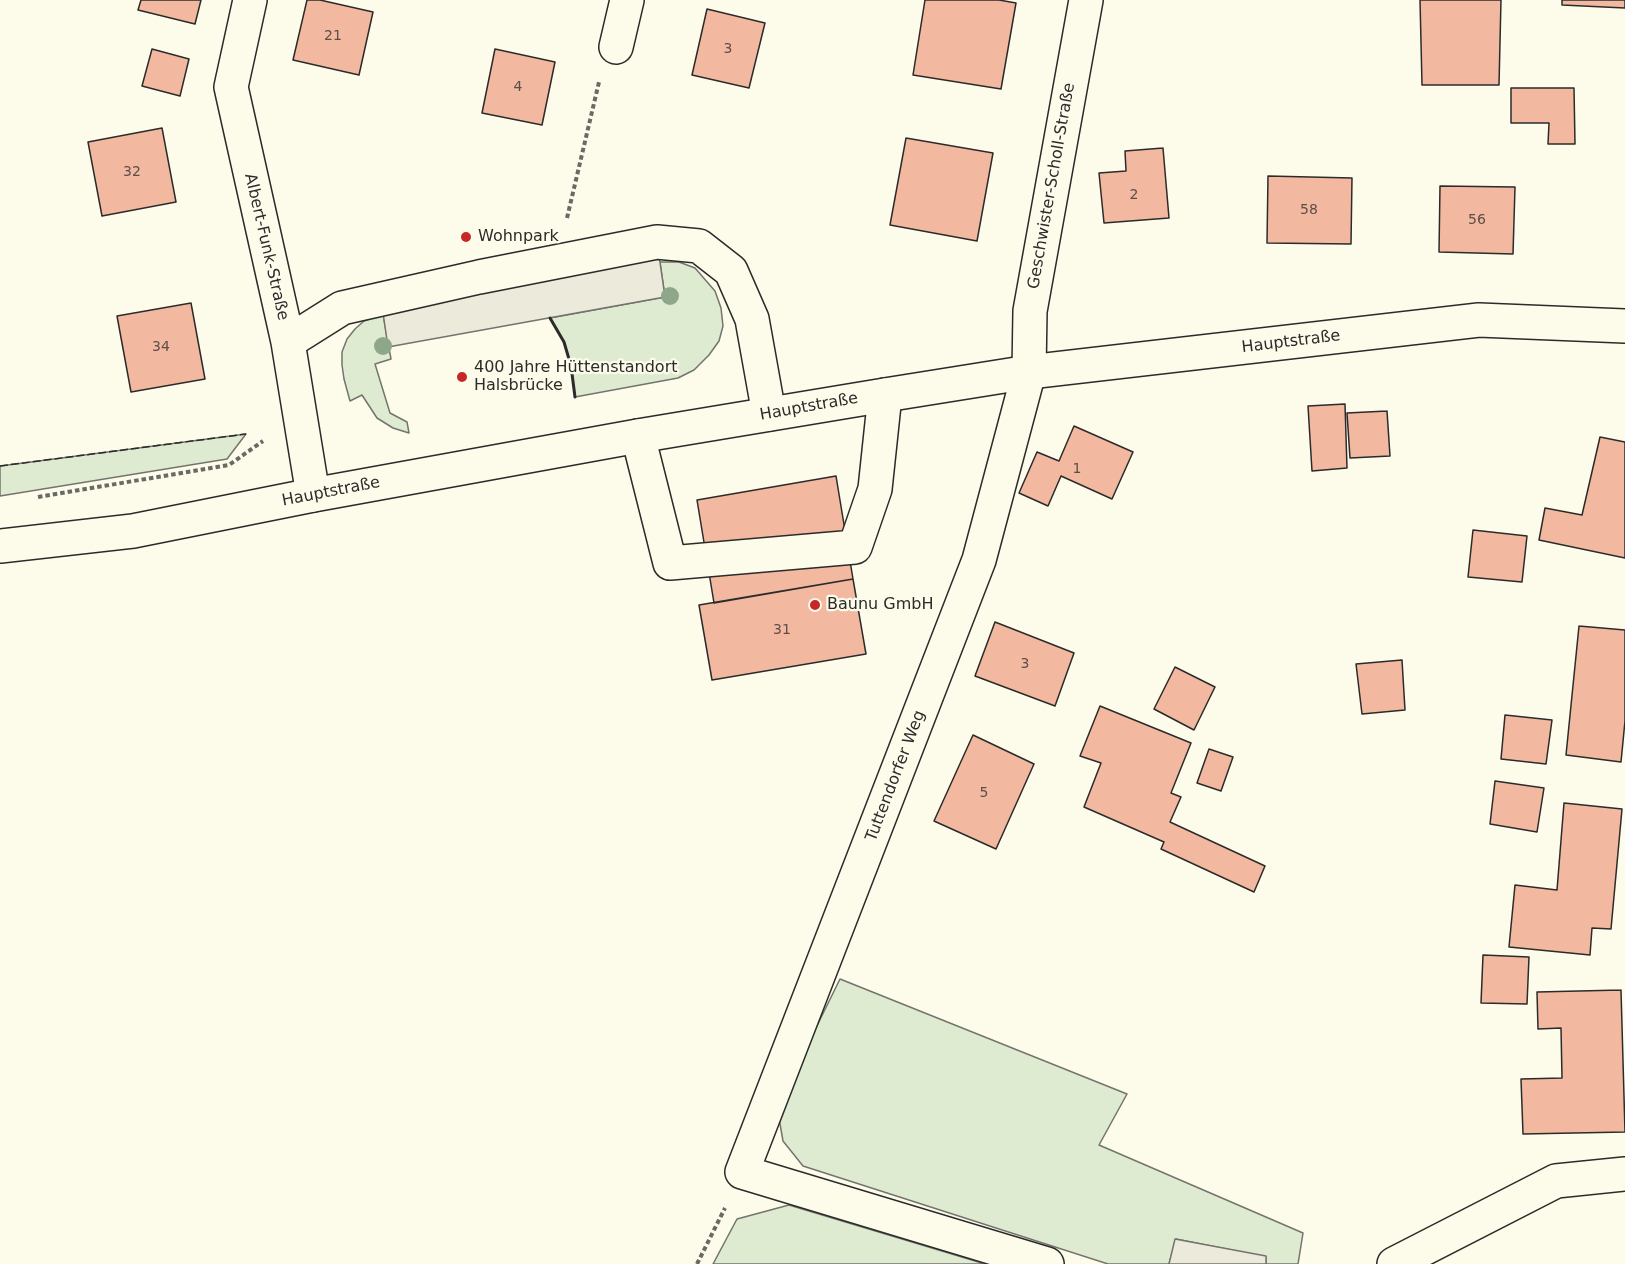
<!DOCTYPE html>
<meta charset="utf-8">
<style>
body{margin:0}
canvas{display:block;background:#fdfbea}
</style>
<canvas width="1625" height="1264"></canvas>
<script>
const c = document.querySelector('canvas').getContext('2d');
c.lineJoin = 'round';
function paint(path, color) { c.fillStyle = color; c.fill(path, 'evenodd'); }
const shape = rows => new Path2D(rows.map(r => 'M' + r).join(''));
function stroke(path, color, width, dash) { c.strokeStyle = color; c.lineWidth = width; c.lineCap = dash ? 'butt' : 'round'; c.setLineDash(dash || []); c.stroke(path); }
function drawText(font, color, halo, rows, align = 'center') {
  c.font = font + ' "DejaVu Sans",sans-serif'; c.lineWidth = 4.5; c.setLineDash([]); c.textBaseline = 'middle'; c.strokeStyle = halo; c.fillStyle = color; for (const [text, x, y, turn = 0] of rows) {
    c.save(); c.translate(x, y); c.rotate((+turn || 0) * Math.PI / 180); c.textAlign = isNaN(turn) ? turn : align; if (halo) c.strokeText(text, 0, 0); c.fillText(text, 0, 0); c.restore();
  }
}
const green = shape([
 [660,262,679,262,695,268,715,291,721,308,723,326,719,341,709,355,694,370,678,378,575,397,571,366,564,342,550,318,665,297,660,262],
 [383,314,391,359,375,364,390,413,407,422,409,433,393,428,377,418,362,395,350,401,344,379,342,365,342,352,347,339,355,329,364,321,383,314],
 [246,434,227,459,0,496,0,466,246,434],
 [840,979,1127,1094,1099,1145,1303,1233,1298,1264,1266,1264,1266,1257,1176,1239,1169,1264,1108,1264,803,1166,783,1141,777,1107,840,979],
 [789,1205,985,1264,713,1264,737,1219,789,1205]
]);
const parking = shape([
 [657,242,665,297,388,347,381,299,657,242],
 [1175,1239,1266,1256,1266,1264,1169,1264,1175,1239]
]);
const building = shape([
 [141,0,201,0,195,24,138,10,141,0],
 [307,0,320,0,373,12,359,75,293,60,307,0],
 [925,0,999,0,1016,3,1001,89,913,75,925,0],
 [1420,0,1501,0,1499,85,1422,85,1420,0],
 [1562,0,1625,0,1625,8,1562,5,1562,0],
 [707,9,765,23,749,88,692,75,707,9],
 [152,49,189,59,180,96,142,86,152,49],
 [495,49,555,62,542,125,482,113,495,49],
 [1511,88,1574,88,1575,144,1548,144,1549,123,1511,123,1511,88],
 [162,128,176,202,102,216,88,142,162,128],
 [906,138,993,153,977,241,890,225,906,138],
 [1163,148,1169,218,1104,223,1099,173,1126,171,1125,151,1163,148],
 [1268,176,1352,178,1351,244,1267,243,1268,176],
 [1440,186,1515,187,1513,254,1439,252,1440,186],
 [191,303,205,379,131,392,117,316,191,303],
 [1345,404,1347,468,1312,471,1308,406,1345,404],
 [1387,411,1390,456,1350,458,1347,413,1387,411],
 [1074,426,1133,452,1112,499,1061,476,1048,506,1019,493,1037,452,1059,461,1074,426],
 [1600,437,1625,442,1625,558,1539,540,1545,508,1582,515,1600,437],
 [836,476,853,579,714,603,697,500,836,476],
 [1473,530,1527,536,1522,582,1468,577,1473,530],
 [853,579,866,654,712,680,699,605,853,579],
 [995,622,1074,653,1055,706,975,676,995,622],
 [1579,626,1625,630,1625,721,1621,762,1566,755,1579,626],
 [1402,660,1405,710,1362,714,1356,664,1402,660],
 [1175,667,1215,687,1194,730,1154,709,1175,667],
 [1100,706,1191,743,1171,793,1181,797,1170,822,1265,866,1254,892,1161,849,1164,842,1084,807,1101,763,1080,756,1100,706],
 [1505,715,1552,720,1546,764,1501,759,1505,715],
 [973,735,1034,764,996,849,934,821,973,735],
 [1209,749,1233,757,1221,791,1197,783,1209,749],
 [1495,781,1544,788,1537,832,1490,824,1495,781],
 [1564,803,1622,809,1611,929,1592,928,1590,955,1509,947,1515,885,1557,890,1564,803],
 [1483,955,1529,957,1527,1004,1481,1003,1483,955],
 [1621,990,1625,1132,1523,1134,1521,1079,1562,1078,1561,1028,1538,1029,1537,992,1621,990]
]);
const path = shape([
 [567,218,599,82],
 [38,497,229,465,263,441],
 [697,1264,725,1208]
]);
const minor = shape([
 [250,0,231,87,288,342,313,495],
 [616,47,627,0],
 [288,342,342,308,479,277,657,242,699,246,731,271,752,319,769,414],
 [638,436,670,563,855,547,875,489,885,395],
 [1047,1264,742,1172,979,560,1029,372,1030,311,1086,0],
 [1394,1264,1556,1181,1625,1174]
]);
const major = shape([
 [0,546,133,531,313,495,638,436,885,395,1029,372,1479,320,1625,326]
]);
const fence = shape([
 [0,466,246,434]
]);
const wall = shape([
 [550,318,564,342,571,366,575,397]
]);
const trees = [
 [670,296],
 [383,346]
];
const markers = [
 [466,237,6,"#c62828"],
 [462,377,6,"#c62828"],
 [815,605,6,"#c62828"]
];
const numberNames = [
 ["21",333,36],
 ["3",728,49],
 ["4",518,87],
 ["32",132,172],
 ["2",1134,195],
 ["58",1309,210],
 ["56",1477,220],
 ["34",161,347],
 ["1",1077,469],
 ["31",782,630],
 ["3",1025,664],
 ["5",984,793]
];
const streetNames = [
 ["Geschwister-Scholl-Straße",1052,186,-80],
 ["Albert-Funk-Straße",266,247,77],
 ["Hauptstraße",1291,342,-7],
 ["Hauptstraße",809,407,-10],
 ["Hauptstraße",331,492,-11],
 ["Tuttendorfer Weg",896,776,-69]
];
const poiNames = [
 ["Wohnpark",478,237],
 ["400 Jahre Hüttenstandort",474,368],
 ["Halsbrücke",474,386],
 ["Baunu GmbH",827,605]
];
paint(green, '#deebd1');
stroke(green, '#74746e', 1.5);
paint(parking, '#eceadb');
stroke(parking, '#74746e', 1.5);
paint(building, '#f2b8a0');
stroke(building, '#2b2b2b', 1.5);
stroke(minor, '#2b2b2b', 36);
stroke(major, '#2b2b2b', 36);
stroke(path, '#6a6964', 4, [4.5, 3]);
stroke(minor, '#fdfbea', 33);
stroke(major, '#fdfbea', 33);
stroke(fence, '#2b2b2b', 1.5, [8, 3]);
stroke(wall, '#2b2b2b', 3);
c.fillStyle = '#8ea78a';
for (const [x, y] of trees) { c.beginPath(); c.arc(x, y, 9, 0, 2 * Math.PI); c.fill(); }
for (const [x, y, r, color] of markers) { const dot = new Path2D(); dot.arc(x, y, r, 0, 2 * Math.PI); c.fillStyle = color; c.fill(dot); stroke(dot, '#fdfbea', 2); }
drawText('14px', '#5d4e48', null, numberNames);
drawText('16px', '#2b2b2b', '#fdfbea', streetNames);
drawText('16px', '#2b2b2b', '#fdfbea', poiNames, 'left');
</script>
